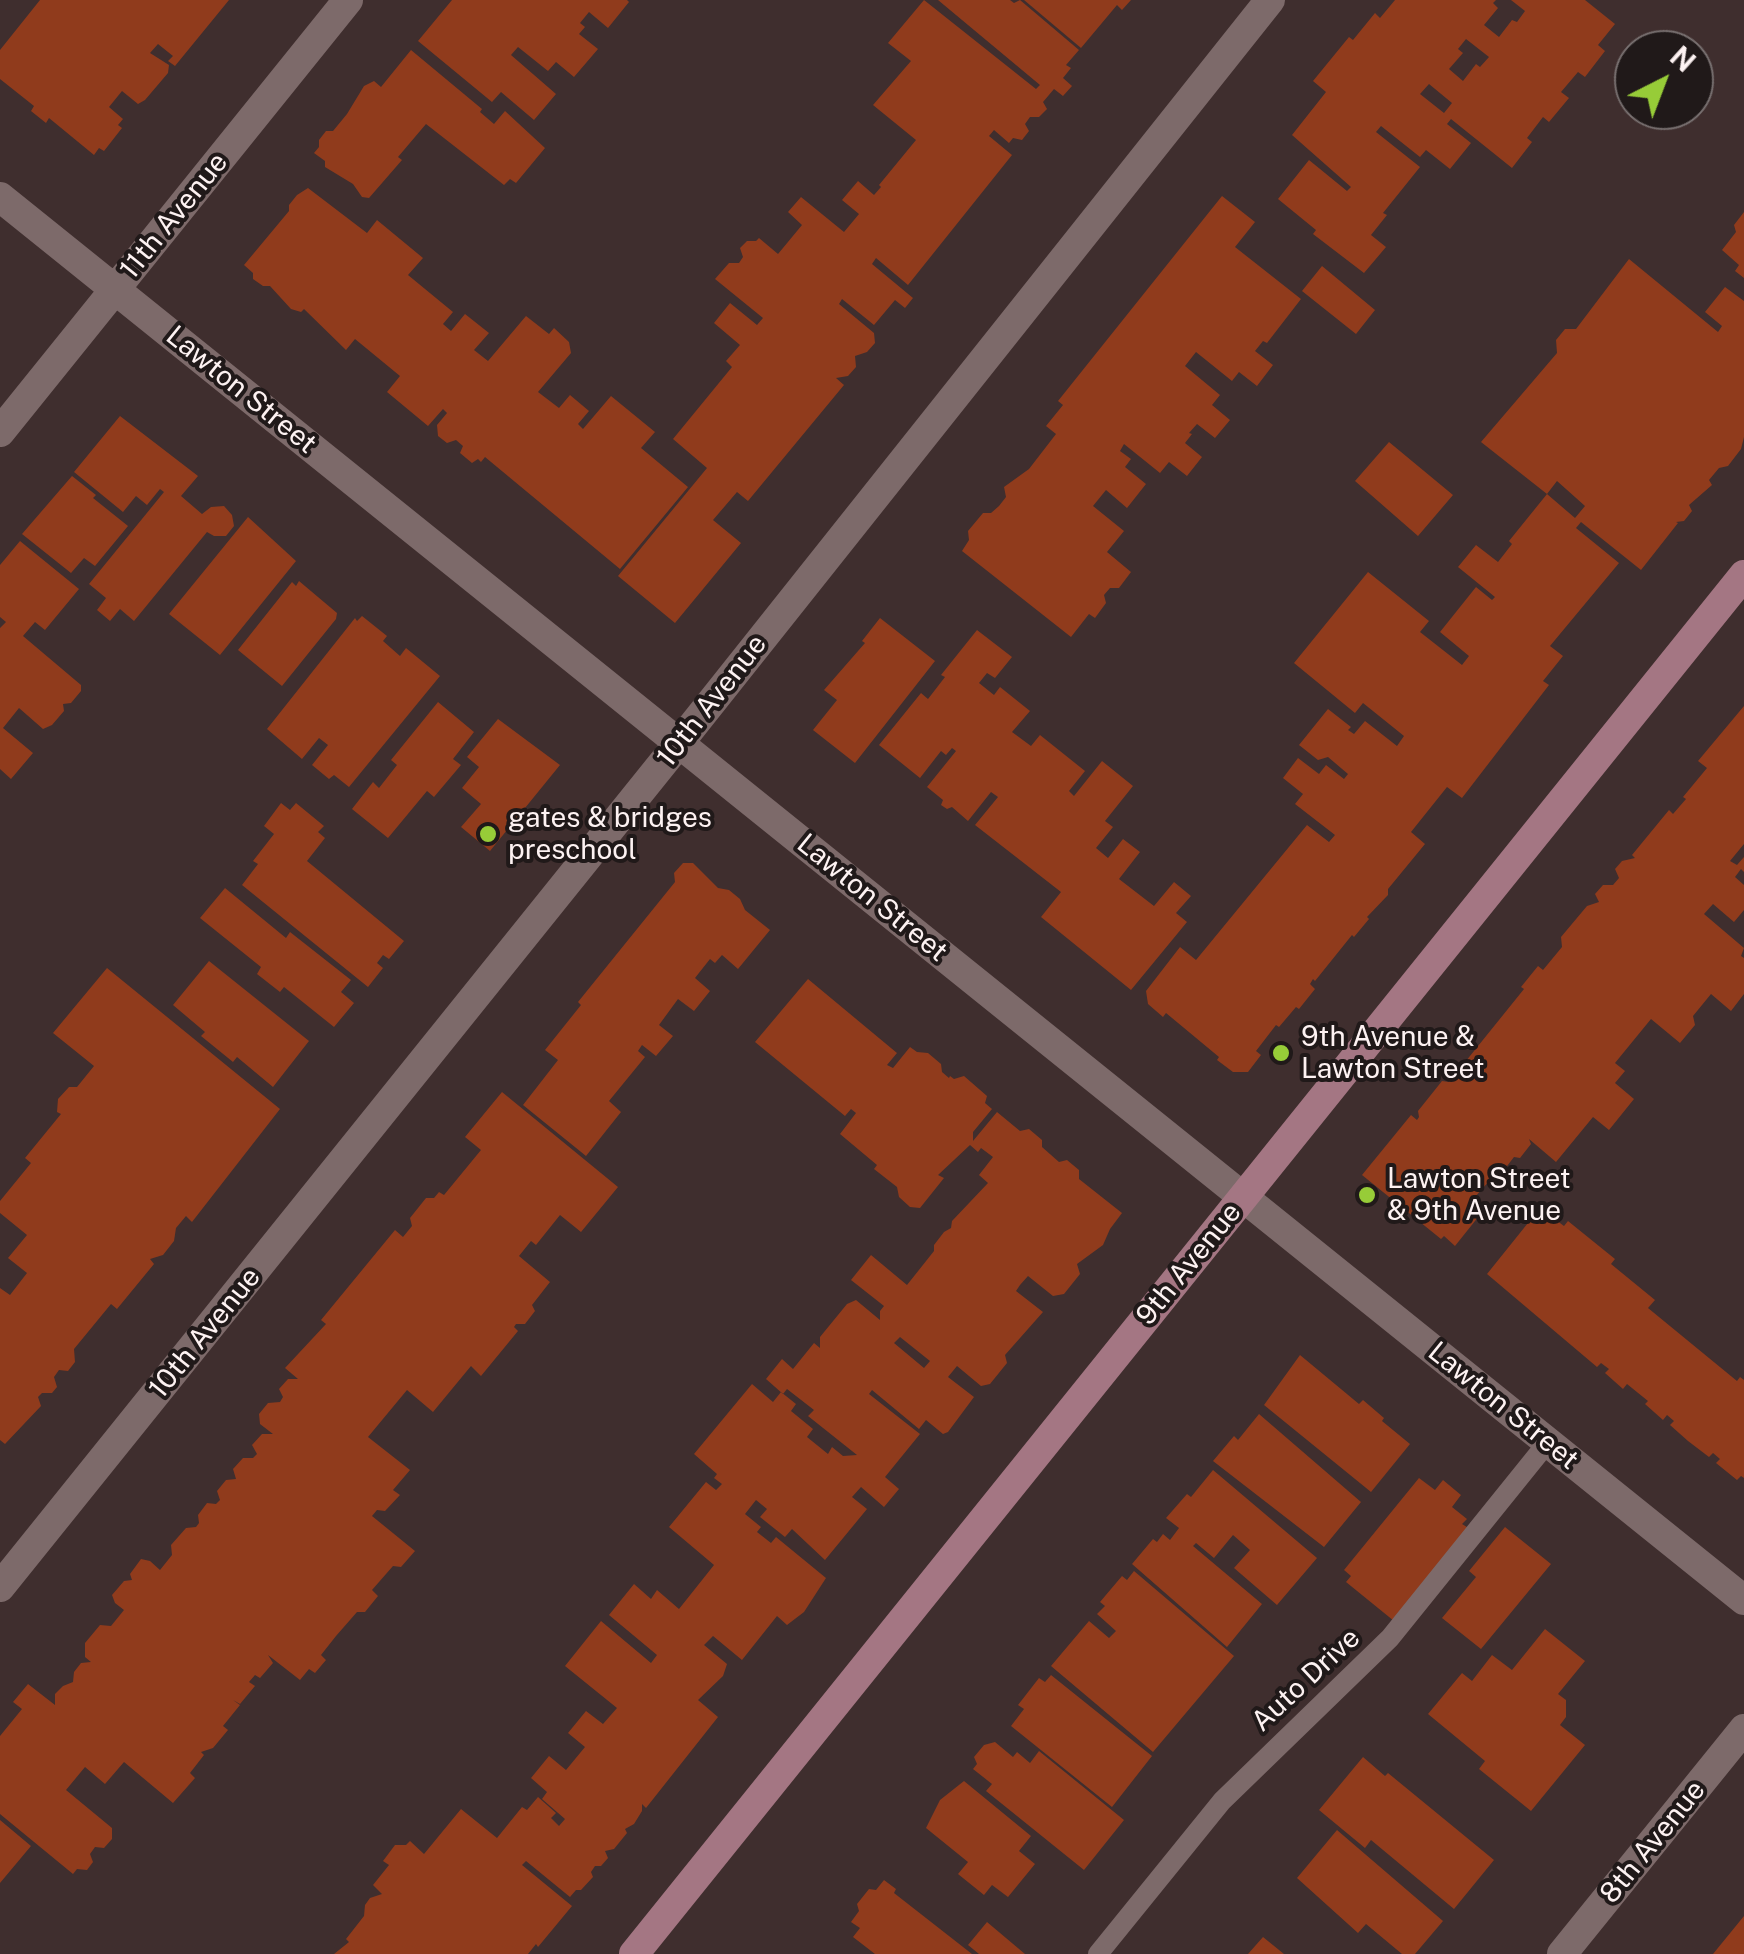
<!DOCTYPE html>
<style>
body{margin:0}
#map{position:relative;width:1744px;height:1954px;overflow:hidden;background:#3f2e2e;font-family:"Public Sans",sans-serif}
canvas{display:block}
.north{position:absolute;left:1614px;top:30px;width:100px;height:100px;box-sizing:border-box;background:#201919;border:2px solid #787070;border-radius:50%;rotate:42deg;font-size:28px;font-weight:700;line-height:40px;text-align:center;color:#fdf2f2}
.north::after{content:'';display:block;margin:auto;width:35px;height:45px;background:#97cc38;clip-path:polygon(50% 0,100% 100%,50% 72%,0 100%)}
</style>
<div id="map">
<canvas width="1744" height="1954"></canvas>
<div class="north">N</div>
</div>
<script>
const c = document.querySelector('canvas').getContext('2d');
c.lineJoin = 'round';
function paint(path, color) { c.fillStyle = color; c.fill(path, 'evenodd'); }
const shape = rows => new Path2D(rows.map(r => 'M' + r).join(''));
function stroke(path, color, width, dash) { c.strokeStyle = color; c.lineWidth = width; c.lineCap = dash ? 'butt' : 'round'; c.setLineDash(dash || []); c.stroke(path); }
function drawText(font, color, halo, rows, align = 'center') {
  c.font = font + ' "Public Sans",sans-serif'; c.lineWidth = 8; c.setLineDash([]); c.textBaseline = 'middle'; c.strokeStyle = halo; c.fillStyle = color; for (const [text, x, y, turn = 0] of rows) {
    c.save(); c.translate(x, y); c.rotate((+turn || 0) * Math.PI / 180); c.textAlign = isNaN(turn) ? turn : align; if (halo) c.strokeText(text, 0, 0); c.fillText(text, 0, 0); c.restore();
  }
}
const building = shape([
 [40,0,229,0,175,66,168,61,173,56,158,44,150,53,169,65,168,73,145,100,138,104,122,91,109,107,123,119,118,125,122,128,104,151,99,148,94,155,49,118,46,123,31,111,34,106,0,79,0,50],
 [452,0,627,0,629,2,608,28,589,12,580,23,585,27,579,34,598,49,574,77,556,62,548,71,518,47,511,55,556,94,534,120,501,92,492,102,418,41],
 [924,0,1036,89,1040,85,938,0,1010,0,1014,3,1020,0,1079,50,1066,65,1071,68,1063,78,1072,86,1063,96,1054,89,1043,102,1047,109,1039,117,1030,117,1025,124,1029,131,1022,140,1013,138,1009,143,994,130,989,136,1012,155,908,285,876,258,872,264,913,298,905,308,895,300,874,325,842,299,839,304,874,333,875,343,867,352,855,356,856,367,848,376,836,378,844,385,748,501,737,492,713,520,741,543,675,623,618,576,707,468,673,439,732,367,726,361,740,345,714,323,730,303,757,325,763,318,715,279,729,263,739,263,743,257,740,248,747,241,756,241,759,238,778,254,802,225,788,212,801,197,844,232,859,214,842,200,858,181,874,195,881,187,879,185,916,140,873,105,911,61,888,43],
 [1024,0,1131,0,1122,10,1117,5,1081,48],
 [1395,0,1496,0,1493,3,1498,8,1484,25,1499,37,1512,20,1517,22,1525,11,1511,0,1585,0,1615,24,1598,45,1605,51,1585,77,1578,72,1561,92,1569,98,1549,122,1543,117,1527,138,1532,142,1512,168,1451,119,1447,124,1471,143,1450,169,1426,150,1420,157,1381,126,1376,132,1420,167,1383,213,1387,215,1371,235,1386,247,1364,273,1313,234,1316,230,1278,199,1309,160,1347,191,1351,187,1292,135,1326,92,1313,81,1349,37,1353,40,1375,13,1380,18],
 [1466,39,1489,57,1480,67,1476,64,1463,81,1449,69,1463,53,1458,49],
 [1429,84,1452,103,1444,113,1420,94],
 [411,50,482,109,480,112,494,124,505,111,545,148,516,183,510,179,504,185,426,124,398,157,402,160,369,198,362,197,353,184,325,167,325,161,314,153,319,147,319,140,326,131,333,131,347,114,364,86,374,81,381,87],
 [308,188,367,233,377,220,423,258,408,275,453,312,443,324,451,331,465,314,489,333,474,350,488,361,526,316,549,334,554,328,569,342,571,353,538,392,559,408,570,395,589,411,578,424,583,429,611,396,655,432,641,448,688,487,620,569,485,457,481,462,478,459,472,463,460,453,463,446,456,440,447,443,438,436,437,425,447,413,443,409,428,426,387,392,400,376,355,339,346,350,304,309,301,312,291,309,270,286,263,286,253,279,253,273,244,265,289,211,289,205,297,195],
 [1222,196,1255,222,1235,247,1301,299,1267,343,1263,341,1255,351,1273,365,1257,386,1239,372,1232,381,1196,352,1185,366,1220,395,1212,405,1230,420,1215,438,1197,424,1189,433,1192,434,1185,443,1202,457,1187,476,1169,462,1160,473,1124,444,1120,451,1131,459,1125,467,1146,484,1127,508,1106,490,1093,506,1124,531,1107,552,1131,572,1119,588,1110,588,1104,595,1106,603,1095,618,1089,614,1071,637,962,551,969,540,968,531,983,513,991,513,999,506,1006,497,1004,487,1029,469,1056,434,1046,426,1063,405,1058,401],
 [1744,212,1744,278,1735,271,1739,265,1722,250,1736,232,1734,225],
 [1629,259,1718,332,1722,326,1705,312,1725,287,1744,301,1744,437,1741,449,1728,466,1719,468,1709,480,1712,485,1689,505,1692,511,1684,521,1676,522,1678,523,1641,570,1581,522,1576,528,1619,563,1550,646,1563,656,1543,681,1549,685,1462,798,1447,787,1411,832,1425,844,1388,889,1388,895,1367,917,1369,919,1354,937,1352,935,1315,981,1313,979,1310,984,1315,989,1299,1009,1296,1007,1279,1027,1276,1025,1256,1051,1261,1055,1248,1072,1233,1072,1217,1060,1219,1057,1166,1013,1163,1017,1148,1004,1146,991,1180,947,1196,960,1307,825,1329,842,1335,835,1295,804,1303,794,1283,778,1298,758,1319,774,1326,765,1344,779,1348,774,1328,757,1318,760,1299,745,1328,709,1351,727,1348,730,1354,734,1365,721,1397,746,1404,736,1363,703,1355,713,1294,663,1368,572,1429,621,1420,632,1462,665,1469,656,1440,632,1476,587,1492,600,1495,597,1458,567,1476,545,1498,562,1512,544,1509,541,1547,494,1575,518,1585,506,1557,481,1547,494,1481,442,1557,353,1556,340,1565,329,1576,329],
 [1322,266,1375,310,1356,334,1302,291],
 [120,416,198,476,181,496,202,514,211,507,224,506,232,515,234,526,226,536,214,536,207,532,134,621,120,609,110,621,97,610,106,598,89,584,164,492,160,489,147,505,136,496,123,512,74,472],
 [1389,442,1453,495,1418,536,1355,481],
 [72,476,96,495,93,498,128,526,95,566,84,558,71,573,22,534],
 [248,517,296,561,220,655,169,614],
 [20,541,79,589,45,630,35,622,23,636,81,685,81,691,71,703,63,704,64,711,52,725,43,729,19,708,3,728,33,753,11,779,0,769,0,628,6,622,0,617,0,565],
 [299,581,337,613,336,619,282,686,238,650,292,582,296,586],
 [362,616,387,636,383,641,400,656,406,648,440,676,349,787,334,775,329,779,312,765,328,745,319,738,302,759,267,729,355,618,357,621],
 [880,618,935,661,855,763,813,730,837,700,824,690,865,643,862,641],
 [977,630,1012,657,995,678,987,673,979,683,994,695,1000,687,1030,711,1012,732,1031,746,1040,735,1085,771,1069,791,1074,796,1102,761,1133,786,1105,821,1113,827,1096,848,1108,858,1123,839,1140,852,1119,879,1154,906,1174,882,1191,896,1176,913,1187,922,1131,990,1041,917,1061,892,975,825,998,797,991,792,968,821,952,807,947,809,941,805,943,800,927,787,956,751,952,748,946,755,941,751,920,778,879,745,921,693,928,699,945,677,941,675],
 [438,702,474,732,453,759,461,765,434,797,427,791,388,838,352,809,373,782,379,788,397,765,391,760],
 [1744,706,1744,844,1730,861,1737,865,1744,857,1744,872,1741,869,1735,877,1744,885,1744,910,1734,922,1713,904,1704,914,1744,948,1741,956,1744,958,1744,994,1731,1011,1711,994,1693,1016,1695,1025,1680,1043,1651,1019,1615,1063,1625,1071,1615,1083,1634,1099,1609,1130,1593,1117,1556,1162,1529,1139,1531,1144,1520,1158,1514,1157,1494,1183,1490,1180,1475,1197,1487,1206,1455,1246,1444,1236,1441,1239,1362,1175,1411,1115,1417,1120,1419,1117,1418,1111,1442,1081,1449,1082,1524,989,1521,987,1538,966,1543,970,1562,947,1561,937,1587,906,1599,902,1595,894,1603,885,1613,885,1619,878,1615,869,1622,861,1635,858,1632,855,1669,810,1673,814,1686,799,1683,797,1707,768,1698,761],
 [498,719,560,765,490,851,461,827,481,804,462,788,479,767,467,757],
 [281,803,290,810,296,803,324,826,318,832,325,838,307,861,404,941,389,959,383,955,377,963,383,968,368,987,242,885,258,864,253,861,274,834,264,826],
 [683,863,693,863,718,888,729,890,740,899,745,910,770,930,738,969,722,955,715,963,710,959,695,978,710,991,694,1011,678,999,659,1025,673,1036,656,1056,642,1045,638,1051,645,1057,609,1101,621,1112,586,1156,523,1105,558,1060,545,1050,581,1005,578,1002,675,882,674,873],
 [225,888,286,938,290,932,351,980,341,992,354,1003,334,1027,284,987,280,992,257,974,261,967,200,918],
 [209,961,309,1041,273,1087,237,1057,233,1062,201,1036,205,1032,173,1005],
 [107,968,280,1109,192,1222,186,1216,176,1228,174,1241,163,1255,150,1259,154,1264,117,1309,111,1304,74,1349,75,1362,68,1371,59,1370,54,1377,57,1387,52,1393,42,1393,38,1397,41,1406,5,1444,0,1440,0,1288,10,1295,27,1273,8,1258,27,1235,0,1213,0,1201,31,1163,25,1158,61,1114,57,1112,58,1099,69,1087,77,1087,94,1066,53,1033],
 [808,979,897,1053,887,1065,893,1068,910,1047,917,1052,928,1053,941,1064,942,1072,949,1078,950,1076,954,1079,964,1076,987,1096,985,1103,992,1109,973,1132,973,1141,997,1112,1020,1131,1029,1129,1042,1140,1042,1147,1059,1162,1067,1160,1079,1170,1079,1179,1122,1213,1110,1229,1103,1245,1077,1264,1080,1274,1064,1294,1053,1296,1028,1276,1020,1285,1016,1291,1043,1312,1005,1355,1007,1363,990,1384,981,1386,957,1366,948,1377,974,1397,948,1432,943,1434,926,1420,919,1429,872,1390,869,1394,920,1434,885,1477,899,1489,884,1507,861,1487,852,1497,867,1509,825,1560,792,1529,785,1537,760,1517,767,1509,756,1500,745,1514,761,1527,757,1532,771,1543,776,1537,826,1578,804,1612,787,1625,777,1616,742,1660,713,1636,704,1645,727,1664,723,1676,698,1700,718,1717,646,1808,642,1804,642,1811,634,1824,625,1829,627,1833,614,1849,605,1851,608,1858,601,1866,595,1866,591,1872,593,1877,581,1890,576,1890,570,1897,526,1861,522,1865,572,1906,538,1947,536,1944,528,1954,334,1954,349,1942,346,1939,364,1916,365,1905,370,1898,382,1894,373,1885,389,1865,383,1861,395,1845,406,1845,410,1841,424,1854,461,1809,497,1838,522,1807,527,1810,538,1797,556,1813,551,1818,559,1826,565,1819,542,1799,547,1792,531,1778,549,1756,566,1770,585,1747,568,1733,586,1711,603,1724,617,1708,565,1666,601,1621,651,1663,657,1655,609,1615,634,1584,651,1599,657,1590,679,1609,714,1565,669,1527,706,1482,716,1490,722,1484,714,1478,717,1474,694,1454,752,1384,773,1402,781,1392,796,1404,791,1411,813,1429,807,1437,828,1454,832,1447,843,1456,857,1455,808,1416,814,1410,787,1389,783,1394,766,1379,782,1359,793,1369,814,1343,820,1348,820,1337,847,1304,856,1300,880,1320,880,1311,884,1306,851,1280,871,1255,907,1285,934,1251,934,1245,944,1232,951,1228,952,1221,988,1183,979,1175,993,1157,981,1148,978,1152,970,1145,938,1175,944,1178,920,1208,910,1207,899,1197,897,1187,874,1169,877,1165,840,1134,856,1113,851,1109,845,1116,755,1042],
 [900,1337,930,1361,924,1368,894,1343],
 [502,1092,618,1187,581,1232,560,1215,536,1245,531,1241,519,1256,550,1282,532,1305,535,1311,525,1324,516,1324,514,1327,518,1331,481,1376,471,1366,433,1412,407,1390,368,1437,410,1470,393,1490,400,1495,385,1511,377,1510,372,1516,415,1551,401,1567,393,1566,372,1590,378,1596,365,1612,357,1612,336,1636,321,1655,326,1660,315,1673,309,1669,300,1680,268,1655,273,1663,260,1678,255,1675,249,1682,255,1686,240,1704,233,1700,240,1705,223,1726,228,1730,213,1748,201,1752,204,1755,190,1773,195,1778,173,1803,124,1762,105,1784,85,1767,66,1790,112,1828,112,1839,104,1848,95,1847,90,1854,93,1862,87,1870,77,1869,73,1874,0,1814,0,1736,22,1709,13,1702,28,1684,55,1705,55,1694,63,1686,73,1682,74,1672,81,1663,91,1662,85,1657,85,1643,100,1625,111,1626,124,1610,115,1603,112,1595,124,1581,132,1580,130,1574,141,1559,150,1561,160,1570,172,1555,171,1545,186,1528,196,1527,199,1523,198,1515,207,1503,216,1504,220,1500,217,1491,226,1480,236,1479,233,1469,243,1458,253,1458,257,1454,252,1445,262,1434,273,1434,260,1424,259,1414,268,1403,280,1402,283,1397,279,1389,288,1379,298,1379,285,1368,326,1324,321,1320,395,1230,403,1237,412,1226,410,1218,426,1198,434,1198,439,1192,444,1195,481,1150,465,1137],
 [1540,1208,1564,1226,1568,1221,1615,1259,1611,1264,1655,1300,1648,1308,1737,1381,1740,1377,1744,1380,1744,1478,1741,1476,1737,1480,1716,1463,1720,1459,1713,1453,1709,1457,1688,1441,1670,1425,1674,1421,1667,1415,1663,1420,1645,1404,1648,1401,1627,1384,1623,1389,1605,1373,1609,1369,1601,1363,1597,1367,1487,1274],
 [1300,1355,1359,1404,1363,1400,1384,1418,1382,1421,1410,1444,1371,1492,1264,1405],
 [1259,1414,1361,1502,1324,1547,1213,1461,1234,1436,1238,1440],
 [1213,1470,1317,1558,1277,1605,1234,1568,1250,1550,1233,1535,1214,1558,1196,1543,1193,1546,1262,1604,1227,1647,1132,1564,1153,1539,1157,1542,1163,1534,1170,1540,1179,1528,1166,1518,1187,1494,1191,1497],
 [1419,1478,1435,1490,1443,1480,1461,1495,1452,1507,1467,1519,1462,1524,1470,1529,1394,1621,1346,1582,1351,1576,1344,1570],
 [1505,1527,1551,1564,1481,1649,1442,1618,1476,1577,1469,1571],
 [1134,1571,1234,1656,1153,1752,1051,1666,1089,1621,1109,1638,1116,1631,1097,1614,1105,1606,1100,1602,1122,1576,1127,1580],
 [1545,1629,1585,1661,1558,1694,1566,1700,1566,1717,1560,1725,1585,1745,1531,1811,1479,1769,1485,1761,1428,1714,1462,1673,1472,1681,1492,1655,1512,1670],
 [1051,1675,1152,1756,1112,1807,1011,1726,1024,1709,1018,1705,1039,1678,1045,1682],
 [995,1742,1013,1757,1017,1752,1030,1763,1039,1751,1124,1820,1084,1870,986,1791,992,1784,973,1769,977,1764,974,1757,984,1745],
 [1363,1757,1385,1776,1388,1773,1494,1860,1454,1909,1371,1840,1365,1848,1319,1810],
 [964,1781,1031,1836,1019,1851,1035,1864,1008,1897,992,1885,984,1895,958,1874,968,1862,926,1828,940,1800],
 [0,1820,31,1846,0,1883],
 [1337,1830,1443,1921,1415,1954,1402,1954,1366,1924,1358,1933,1297,1878],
 [884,1880,896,1889,894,1893,972,1954,875,1954,853,1937,860,1928,851,1922,859,1911,857,1904,869,1889,876,1890],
 [1744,1916,1744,1954,1713,1954],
 [987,1922,1025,1954,979,1954,968,1945],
 [1263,1937,1284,1954,1248,1954]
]);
const lane = shape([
 [1098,1954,1222,1801,1390,1638,1548,1442]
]);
const street = shape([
 [0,197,1744,1600],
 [0,432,348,0],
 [0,1587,679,743,1270,0],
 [1562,1954,1744,1729]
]);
const secondary = shape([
 [634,1954,1744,575]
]);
const markers = [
 [488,834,10,"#97cc38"],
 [1281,1053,10,"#97cc38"],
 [1367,1195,10,"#97cc38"]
];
const streetNames = [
 ["11th Avenue",174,216,-51],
 ["Lawton Street",241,390,39],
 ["10th Avenue",712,701,-52],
 ["Lawton Street",872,898,39],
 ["9th Avenue",1189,1264,-51],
 ["10th Avenue",205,1333,-51],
 ["Lawton Street",1503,1406,39],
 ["Auto Drive",1306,1680,-43],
 ["8th Avenue",1653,1842,-51]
];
const poiNames = [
 ["gates & bridges",508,818],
 ["preschool",508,850],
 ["9th Avenue &",1301,1037],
 ["Lawton Street",1301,1069],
 ["Lawton Street",1387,1179],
 ["& 9th Avenue",1387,1211]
];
paint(building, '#903b1c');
stroke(lane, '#7d6a6a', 20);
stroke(street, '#7d6a6a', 30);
stroke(secondary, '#a47683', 30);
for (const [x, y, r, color] of markers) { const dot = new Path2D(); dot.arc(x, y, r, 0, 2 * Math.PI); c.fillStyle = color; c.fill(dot); stroke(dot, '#201919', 4); }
drawText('28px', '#fdf2f2', '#201919', streetNames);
drawText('28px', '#fdf2f2', '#201919', poiNames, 'left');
</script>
